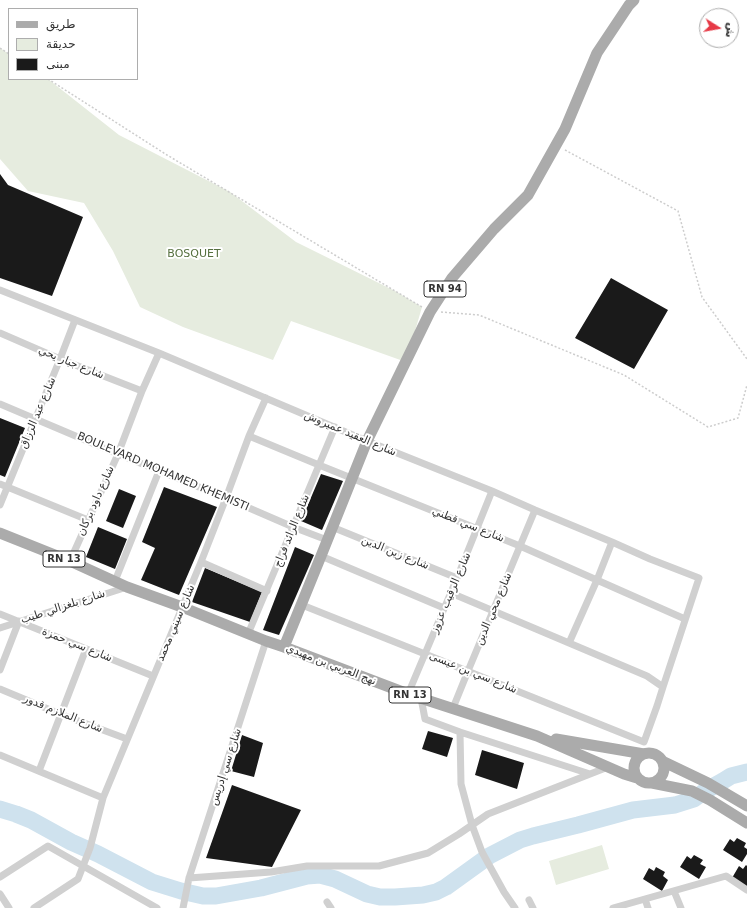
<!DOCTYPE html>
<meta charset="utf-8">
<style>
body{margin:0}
#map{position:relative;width:747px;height:908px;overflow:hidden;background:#fff;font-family:"DejaVu Sans","Noto Sans Arabic",sans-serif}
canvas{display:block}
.legend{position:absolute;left:8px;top:8px;width:130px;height:72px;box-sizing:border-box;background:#fff;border:1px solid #adadad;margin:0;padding:5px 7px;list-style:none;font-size:12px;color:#333}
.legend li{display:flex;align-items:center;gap:8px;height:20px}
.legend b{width:20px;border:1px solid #adadad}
.north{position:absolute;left:699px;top:8px;width:40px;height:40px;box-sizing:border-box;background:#fff;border:1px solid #adadad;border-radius:50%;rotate:101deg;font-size:11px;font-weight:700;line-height:16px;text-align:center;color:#333}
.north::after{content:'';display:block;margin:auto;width:14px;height:18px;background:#e63946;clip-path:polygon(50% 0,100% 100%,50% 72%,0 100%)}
</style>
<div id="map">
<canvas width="747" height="908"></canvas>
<ul class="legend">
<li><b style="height:5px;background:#ababab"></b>طريق</li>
<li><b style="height:11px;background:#e6ecdf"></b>حديقة</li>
<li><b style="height:11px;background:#1a1a1a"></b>مبنى</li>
</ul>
<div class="north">ش</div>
</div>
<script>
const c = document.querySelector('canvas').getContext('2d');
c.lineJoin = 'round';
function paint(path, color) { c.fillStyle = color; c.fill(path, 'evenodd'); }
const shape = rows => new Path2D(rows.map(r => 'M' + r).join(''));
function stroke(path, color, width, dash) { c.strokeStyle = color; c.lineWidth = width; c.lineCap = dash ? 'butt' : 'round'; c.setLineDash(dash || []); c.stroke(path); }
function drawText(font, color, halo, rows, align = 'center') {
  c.font = font + ' "DejaVu Sans","Noto Sans Arabic",sans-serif'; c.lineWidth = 4; c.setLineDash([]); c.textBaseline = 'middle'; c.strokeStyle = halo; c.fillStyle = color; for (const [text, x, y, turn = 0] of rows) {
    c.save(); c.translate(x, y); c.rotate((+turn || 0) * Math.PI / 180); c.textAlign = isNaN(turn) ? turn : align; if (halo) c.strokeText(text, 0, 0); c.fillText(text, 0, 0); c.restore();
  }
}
const green = shape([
 [0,48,9,54,9,79,48,79,119,135,230,192,296,242,395,291,422,307,406,362,291,321,273,360,183,327,140,307,113,251,84,203,28,191,0,159],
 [602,845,609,869,556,885,549,861]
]);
const river = shape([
 [0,809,16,814,31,820,71,842,98,854,152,882,181,891,203,896,216,896,261,888,307,876,320,875,335,879,367,894,380,897,395,897,423,895,436,892,446,887,489,856,520,840,533,836,578,825,633,810,675,805,694,799,705,791,723,781,731,776,747,772]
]);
const building = shape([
 [0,174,8,185,83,217,52,296,0,278],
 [611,278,668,310,634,369,575,338],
 [0,418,25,428,5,477,0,475],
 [321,474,343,481,322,530,301,521],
 [164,487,217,507,179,595,141,580,155,548,142,542],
 [119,489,136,496,123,528,106,521],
 [98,527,127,539,115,569,86,557],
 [295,547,314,555,279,635,263,630],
 [205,568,262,592,250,622,192,602],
 [428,731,453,738,447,757,422,749],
 [242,735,263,743,254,777,231,771],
 [482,750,524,763,517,789,475,775],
 [232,785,301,810,272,867,206,858],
 [737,838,746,843,744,847,747,849,747,854,742,862,723,850,730,839,734,842],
 [694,855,703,860,700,864,706,867,699,879,680,867,687,856,691,859],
 [746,865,747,866,747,887,732,878,739,866,743,869],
 [656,867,665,872,663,876,668,880,662,891,643,879,649,868,654,871]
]);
const path = shape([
 [0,48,9,54],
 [48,79,167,155,422,307],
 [565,150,678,211,702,297,747,359],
 [441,312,479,315,624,375,708,427,738,418,747,385]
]);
const minor = shape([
 [0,290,159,353,367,441,492,491,535,510,612,542,650,559,699,578,663,687],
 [0,333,60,359,142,391],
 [0,404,118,454,226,498,293,527,327,540],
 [249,436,319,465,520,546,685,619],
 [0,484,88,520],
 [0,505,60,359,75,320],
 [332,527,457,578],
 [321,556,444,608],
 [70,561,118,454,142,391,159,353],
 [201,562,267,591],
 [115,581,159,471],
 [302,605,425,654,644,742,657,706,663,687,647,676,451,593],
 [0,614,153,676],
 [0,628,127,587],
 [248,634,335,427],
 [569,643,597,580,612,542],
 [0,670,19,621],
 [0,689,60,714,127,739],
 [408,694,457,578,492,491],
 [421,698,425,719,460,732,461,784,472,825,482,852,504,892,515,908],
 [453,708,468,671,520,546,535,510],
 [460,732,590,774],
 [0,755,103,798],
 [39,771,86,649],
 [0,877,48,846,157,908],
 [189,878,271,872,307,866,379,866,428,853,459,834,488,814,608,767],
 [674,891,681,908],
 [0,894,9,908],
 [645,899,648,908],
 [529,900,533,908],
 [327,902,331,908],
 [34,908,78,879,90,848,103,798,201,562,226,498,249,436,266,398],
 [183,908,189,878,266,641],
 [613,908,726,876,747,890]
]);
const primary = shape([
 [0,533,70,561,127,587,182,607,266,641,284,647,408,694,537,736,624,774,637,778],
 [284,647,321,556,367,441,430,312,452,278,494,229,528,195,565,129,597,53,629,5,634,0],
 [556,739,644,754],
 '634 768a15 15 0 1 1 30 0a15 15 0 1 1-30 0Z',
 [662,761,708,783,747,806],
 [652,783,692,791,710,800,747,823]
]);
const shields = [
 [445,289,42],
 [64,559,42],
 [410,695,42]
];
const shieldNames = [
 ["RN 94",445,289],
 ["RN 13",64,559],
 ["RN 13",410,695]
];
const parkNames = [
 ["BOSQUET",194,254]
];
const streetNames = [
 ["شارع جبار يحي",71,363,22],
 ["شارع عبد الرزاق",38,413,-67],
 ["شارع العقيد عميروش",350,434,23],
 ["BOULEVARD MOHAMED KHEMISTI",163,472,23],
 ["شارع داود بركان",96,501,-66],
 ["شارع سي قطني",468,525,22],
 ["شارع الرائد فراج",292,531,-68],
 ["شارع زين الدين",395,553,22],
 ["شارع الرقيب عزوز",451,593,-67],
 ["شارع بلغزالي طيب",63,607,-18],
 ["شارع محي الدين",494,609,-67],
 ["شارع سيني محمد",176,623,-67],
 ["شارع سي حمزة",77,645,22],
 ["نهج العربي بن مهيدي",331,665,21],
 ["شارع سي بن عيسى",473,673,22],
 ["شارع الملازم قدور",63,714,22],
 ["شارع سي إدريس",226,767,-72]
];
paint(green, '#e6ecdf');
stroke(river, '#cfe2ee', 17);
paint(building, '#1a1a1a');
stroke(path, '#cdcdcd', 1.5, [2, 2]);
stroke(minor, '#d0d0d0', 7);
stroke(primary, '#ababab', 11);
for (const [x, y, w] of shields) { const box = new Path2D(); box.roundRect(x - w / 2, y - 8, w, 16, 3); c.fillStyle = '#fff'; c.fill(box); stroke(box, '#333', 1); }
drawText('bold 10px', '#333', null, shieldNames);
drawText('11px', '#56703f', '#fff', parkNames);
drawText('11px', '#333', '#fff', streetNames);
</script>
